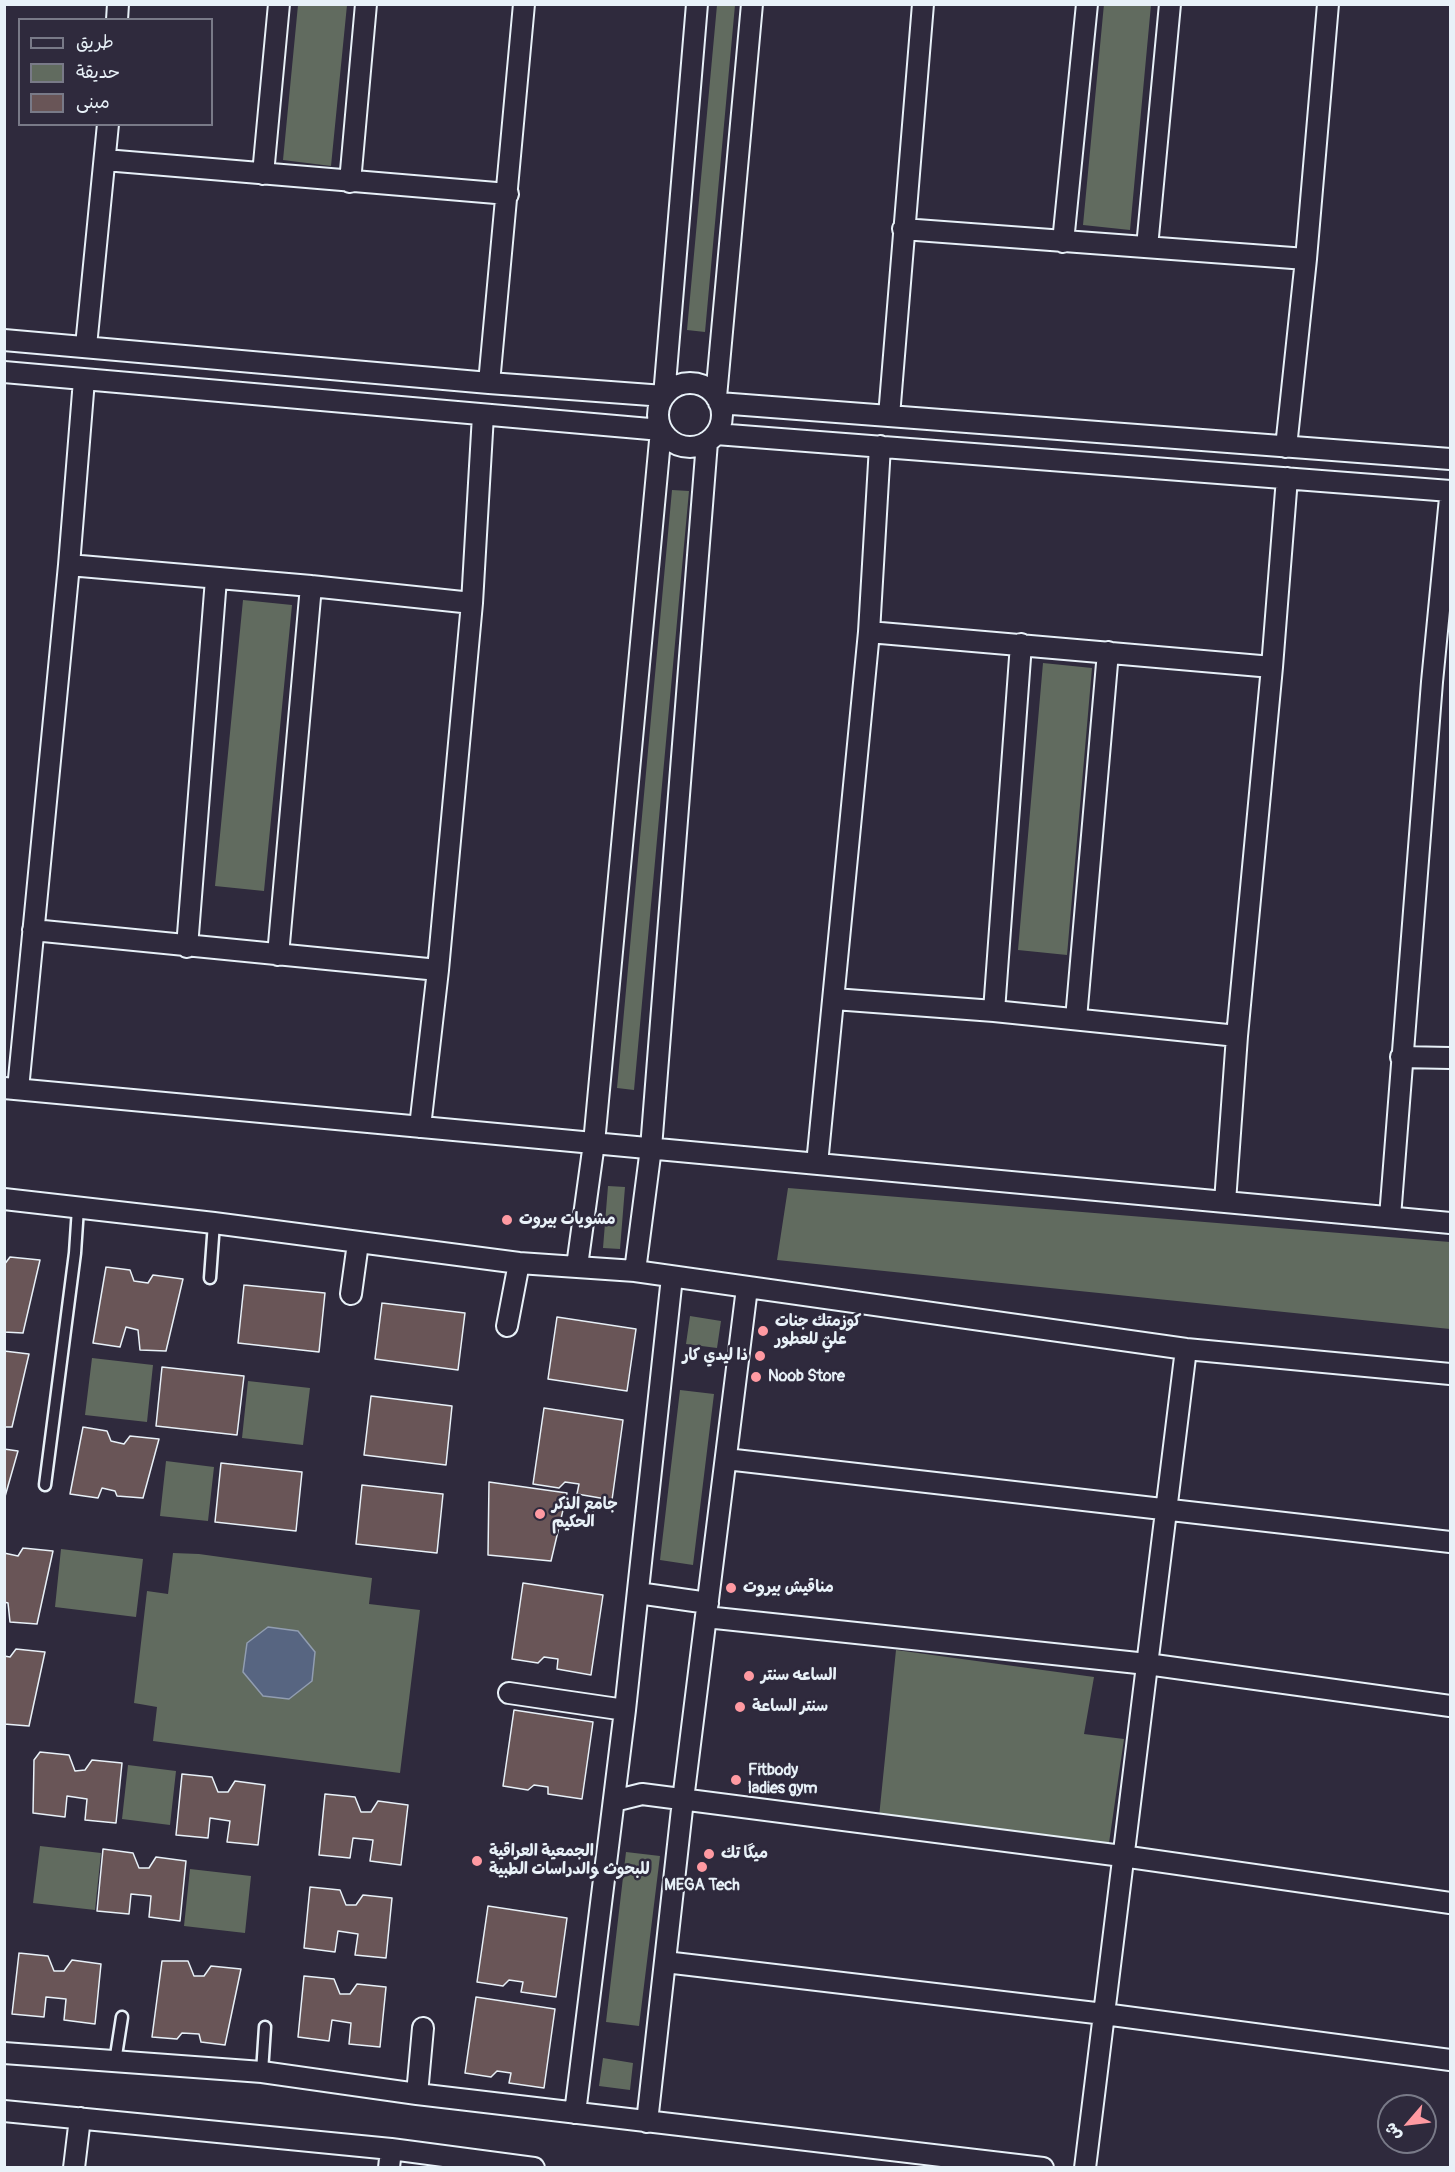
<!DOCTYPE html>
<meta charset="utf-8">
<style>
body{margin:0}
#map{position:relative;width:1455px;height:2172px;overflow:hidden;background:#2f2a3d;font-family:Pangolin,"Playpen Sans Arabic",sans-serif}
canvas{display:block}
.frame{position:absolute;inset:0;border:6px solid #e8f1f8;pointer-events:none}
.legend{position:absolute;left:18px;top:18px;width:195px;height:108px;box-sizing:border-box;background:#2f2a3d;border:2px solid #797a88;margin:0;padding:8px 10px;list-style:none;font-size:18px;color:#e8f1f8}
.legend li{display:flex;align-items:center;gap:12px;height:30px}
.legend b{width:30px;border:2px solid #797a88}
.north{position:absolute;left:1377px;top:2094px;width:60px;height:60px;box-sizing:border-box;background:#2f2a3d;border:2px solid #797a88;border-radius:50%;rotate:242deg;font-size:16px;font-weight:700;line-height:24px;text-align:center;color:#e8f1f8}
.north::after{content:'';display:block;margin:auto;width:21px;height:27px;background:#ff9aa2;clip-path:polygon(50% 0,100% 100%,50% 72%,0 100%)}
</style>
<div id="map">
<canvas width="1455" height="2172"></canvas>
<div class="frame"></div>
<ul class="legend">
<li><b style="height:8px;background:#2f2a3d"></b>طريق</li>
<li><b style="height:16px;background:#616b5f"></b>حديقة</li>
<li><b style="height:16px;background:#695557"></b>مبنى</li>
</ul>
<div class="north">ش</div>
</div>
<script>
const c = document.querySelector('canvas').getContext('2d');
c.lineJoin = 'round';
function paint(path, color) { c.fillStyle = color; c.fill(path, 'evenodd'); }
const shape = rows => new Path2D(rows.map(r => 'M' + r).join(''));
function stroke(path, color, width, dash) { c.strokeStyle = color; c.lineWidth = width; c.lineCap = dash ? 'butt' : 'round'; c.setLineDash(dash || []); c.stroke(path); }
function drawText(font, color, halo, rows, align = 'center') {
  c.font = font + ' Pangolin,"Playpen Sans Arabic",sans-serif'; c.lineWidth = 5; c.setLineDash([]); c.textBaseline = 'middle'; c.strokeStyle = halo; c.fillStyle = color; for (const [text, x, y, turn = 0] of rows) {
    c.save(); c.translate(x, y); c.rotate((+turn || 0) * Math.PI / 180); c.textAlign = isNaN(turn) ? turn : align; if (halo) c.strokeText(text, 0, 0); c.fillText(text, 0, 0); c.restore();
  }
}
const green = shape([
 [1104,4,1151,5,1130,230,1083,225],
 [298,5,347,5,331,166,283,160],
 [717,5,735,5,705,332,687,330],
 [672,490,689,491,634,1090,617,1088],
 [243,600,292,605,264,891,215,886],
 [1043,663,1092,668,1067,955,1018,950],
 [608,1186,625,1187,620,1249,603,1248],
 [788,1188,1450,1242,1450,1329,777,1260],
 [690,1316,721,1321,717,1348,686,1344],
 [92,1358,153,1365,147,1422,85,1415],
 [248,1381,310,1388,303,1445,242,1438],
 [680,1390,714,1394,693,1565,660,1560],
 [166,1461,214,1467,208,1521,160,1516],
 [61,1549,143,1559,136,1617,55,1607],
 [173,1553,199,1554,372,1578,369,1604,420,1610,400,1773,153,1741,157,1707,134,1703,147,1591,168,1594],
 [896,1650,1094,1677,1084,1734,1124,1739,1108,1850,879,1817],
 [128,1765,176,1771,170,1825,122,1819],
 [40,1846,101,1853,95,1910,33,1903],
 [626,1852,660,1856,639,2026,606,2022],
 [190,1869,251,1876,245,1933,184,1926],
 [603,2058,633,2063,630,2090,599,2086]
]);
const water = shape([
 [268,1627,298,1631,315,1652,312,1681,289,1699,263,1696,243,1672,247,1643,268,1627]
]);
const building = shape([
 [10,1257,40,1260,23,1333,4,1332,4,1265,10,1257],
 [106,1267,130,1270,134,1281,148,1283,153,1275,183,1279,166,1351,140,1350,138,1330,126,1327,120,1347,93,1343,106,1267],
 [244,1285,325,1293,319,1352,238,1343,244,1285],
 [382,1303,465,1313,458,1370,375,1359,382,1303],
 [557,1317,636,1329,627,1391,548,1379,557,1317],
 [4,1351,29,1354,12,1427,4,1427,4,1351],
 [162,1367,244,1376,237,1435,156,1426,162,1367],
 [371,1396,452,1406,446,1465,364,1455,371,1396],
 [544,1408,623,1420,612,1500,577,1494,579,1484,565,1482,559,1488,533,1484,544,1408],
 [83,1427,107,1431,111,1441,124,1444,130,1436,159,1439,143,1498,117,1496,115,1491,102,1488,98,1498,70,1494,83,1427],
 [4,1449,18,1451,4,1500,4,1449],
 [221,1463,302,1472,296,1531,215,1522,221,1463],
 [489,1482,567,1493,551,1561,488,1555,489,1482],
 [362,1485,443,1494,437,1553,356,1544,362,1485],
 [23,1548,53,1551,37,1624,10,1622,8,1603,4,1602,4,1553,18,1556,23,1548],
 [523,1583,603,1595,591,1675,557,1669,558,1659,544,1657,538,1663,512,1659,523,1583],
 [16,1649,45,1652,29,1726,4,1724,4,1656,10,1657,16,1649],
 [514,1710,593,1722,582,1799,548,1794,548,1787,534,1785,528,1790,503,1786,514,1710],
 [40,1752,69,1755,75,1771,85,1770,92,1760,122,1763,116,1823,85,1820,87,1799,67,1796,65,1817,33,1813,34,1760,40,1752],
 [182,1774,212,1777,218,1792,228,1792,235,1781,265,1785,258,1845,227,1842,230,1821,210,1818,208,1838,176,1835,182,1774],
 [325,1794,355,1797,361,1812,371,1812,378,1801,408,1805,401,1865,370,1861,373,1840,353,1838,350,1858,319,1855,325,1794],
 [103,1849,133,1853,139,1868,149,1868,156,1857,186,1861,180,1921,149,1917,151,1896,131,1894,129,1914,97,1911,103,1849],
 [310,1887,340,1890,346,1905,356,1905,363,1895,392,1898,386,1958,355,1955,358,1934,338,1931,335,1952,304,1948,310,1887],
 [488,1906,567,1918,556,1997,521,1992,523,1982,509,1980,503,1986,477,1982,488,1906],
 [19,1953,48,1956,54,1971,64,1971,72,1960,101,1964,95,2024,64,2020,66,1999,46,1997,44,2017,12,2014,19,1953],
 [162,1961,188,1961,194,1976,204,1976,211,1966,241,1969,225,2045,201,2042,199,2034,182,2033,177,2039,152,2037,162,1961],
 [304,1976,334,1979,340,1994,350,1994,357,1984,386,1987,380,2047,349,2044,351,2023,332,2020,329,2041,298,2037,304,1976],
 [476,1997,555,2009,544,2088,509,2083,511,2073,497,2071,491,2077,465,2073,476,1997]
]);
const service = shape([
 [210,1278,214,1223],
 [45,1485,75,1253,78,1208],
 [115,2062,122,2017],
 [262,2072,265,2027]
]);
const minor = shape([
 [117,20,118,4],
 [105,160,508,194],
 [263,174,279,4],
 [350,182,366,4],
 [903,229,1306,259],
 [1063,242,1087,4],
 [1147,247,1170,4],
 [4,340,489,383,664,396,697,4],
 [86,346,108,124],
 [4,372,661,430,594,1143,577,1266],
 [489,383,524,4],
 '658 415a32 32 0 1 1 64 0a32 32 0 1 1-64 0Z',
 [716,397,752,4],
 [719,403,1450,459],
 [889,416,923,4],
 [716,434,1450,491],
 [1286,447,1306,259,1328,4],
 [69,565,311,586,472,603],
 [869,632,1272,667],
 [33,930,438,970],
 [187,947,216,579],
 [278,955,311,586],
 [834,999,994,1011,1237,1036],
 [994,1011,1021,644],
 [1076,1019,1108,652],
 [1401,1057,1450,1058],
 [4,1088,1450,1223],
 [18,1089,69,565,84,380],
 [420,1127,438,970,472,603,483,415],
 [817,1164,869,632,880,446],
 [4,1199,214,1223,519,1263,635,1271,1186,1349,1450,1374],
 [1225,1202,1237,1036,1272,667,1287,478],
 [1390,1217,1432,682,1450,498],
 [635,1271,651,1148,707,442],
 [351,1294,358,1243],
 [507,1326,519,1263],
 [726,1459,1450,1542],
 [638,1593,708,1603],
 [706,1617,1147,1664,1450,1706],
 [509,1693,625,1710],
 [614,1801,642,1794,1122,1856,1450,1903],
 [665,1962,1104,2014,1450,2060],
 [4,2053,262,2072,417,2094,1043,2168],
 [417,2094,423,2028],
 [4,2111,391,2149,534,2168],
 [575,2113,625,1710,672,1277],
 [647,2122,683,1800,747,1288],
 [74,2168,80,2118],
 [389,2168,391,2149],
 [1085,2168,1186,1349]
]);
const markers = [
 [507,1220,6,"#ff9aa2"],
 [763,1331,6,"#ff9aa2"],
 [760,1356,6,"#ff9aa2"],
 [756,1377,6,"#ff9aa2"],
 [540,1514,6,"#ff9aa2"],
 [731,1588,6,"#ff9aa2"],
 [749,1676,6,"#ff9aa2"],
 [740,1707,6,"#ff9aa2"],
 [736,1780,6,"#ff9aa2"],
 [709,1854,6,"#ff9aa2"],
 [477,1861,6,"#ff9aa2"],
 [702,1867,6,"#ff9aa2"]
];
const poiNames = [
 ["مشويات بيروت",519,1220],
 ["كوزمتك جنات",775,1322],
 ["عليٌ للعطور",775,1340],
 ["ذا ليدي كار",748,1356,"right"],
 ["Noob Store",768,1377],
 ["جامع الذكر",552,1505],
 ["الحكيم",552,1523],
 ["مناقيش بيروت",743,1588],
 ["الساعه سنتر",761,1676],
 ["سنتر الساعة",752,1707],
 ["Fitbody",748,1771],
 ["ladies gym",748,1789],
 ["الجمعية العراقية",489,1852],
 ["للبحوث والدراسات الطبية",489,1870],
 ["ميگا تك",721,1854],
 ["MEGA Tech",702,1886,"center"]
];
paint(green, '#616b5f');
paint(water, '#576581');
stroke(water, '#919db1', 1.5);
paint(building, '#695557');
stroke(building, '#e8f1f8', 1.5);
stroke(service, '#e8f1f8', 15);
stroke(minor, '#e8f1f8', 24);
stroke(service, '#2f2a3d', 10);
stroke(minor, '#2f2a3d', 20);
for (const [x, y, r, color] of markers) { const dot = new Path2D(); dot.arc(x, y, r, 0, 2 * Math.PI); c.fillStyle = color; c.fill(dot); stroke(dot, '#2f2a3d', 2); }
drawText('bold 16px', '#e8f1f8', '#2f2a3d', poiNames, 'left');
</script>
